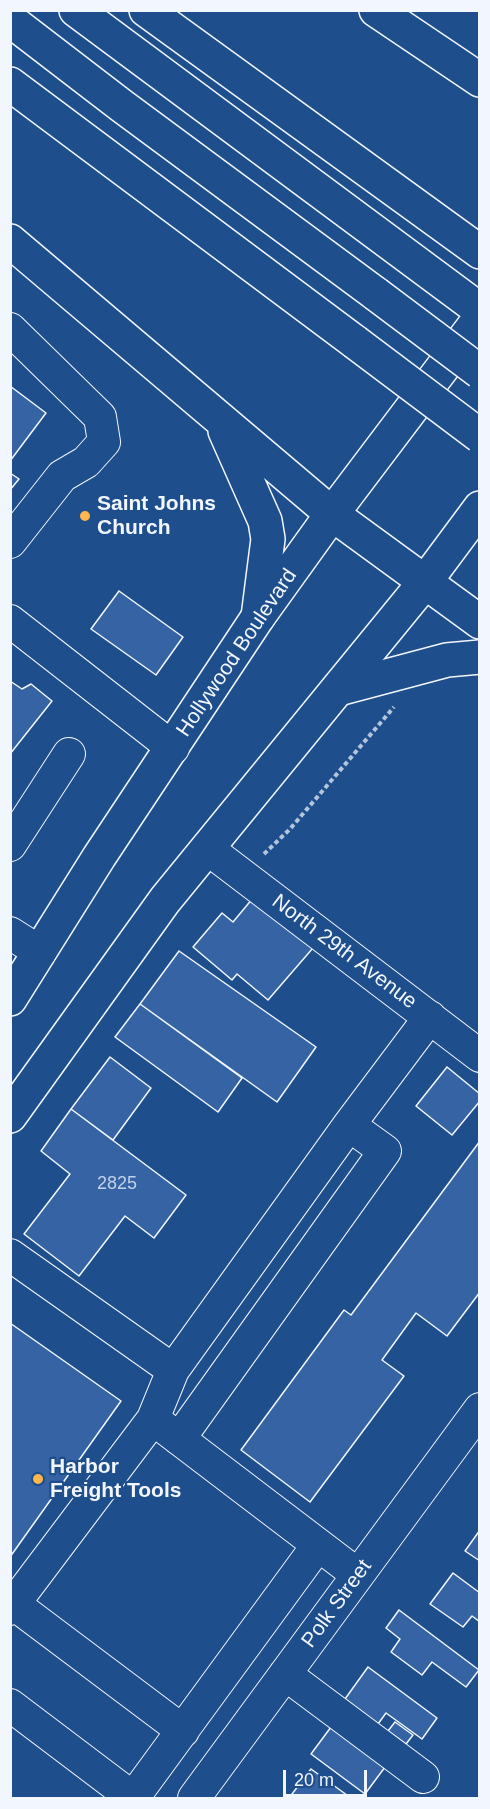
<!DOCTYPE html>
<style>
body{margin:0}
#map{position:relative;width:490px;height:1809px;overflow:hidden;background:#1f4e8c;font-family:Arial,sans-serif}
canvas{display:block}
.frame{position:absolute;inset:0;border:12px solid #f2f6ff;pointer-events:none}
.scale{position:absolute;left:283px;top:1770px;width:84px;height:27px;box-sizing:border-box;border:3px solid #f2f6ff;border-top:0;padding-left:8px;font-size:18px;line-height:21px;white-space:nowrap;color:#f2f6ff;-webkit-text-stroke:4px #1f4e8c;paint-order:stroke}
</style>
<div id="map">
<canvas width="490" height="1809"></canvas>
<div class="frame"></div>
<div class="scale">20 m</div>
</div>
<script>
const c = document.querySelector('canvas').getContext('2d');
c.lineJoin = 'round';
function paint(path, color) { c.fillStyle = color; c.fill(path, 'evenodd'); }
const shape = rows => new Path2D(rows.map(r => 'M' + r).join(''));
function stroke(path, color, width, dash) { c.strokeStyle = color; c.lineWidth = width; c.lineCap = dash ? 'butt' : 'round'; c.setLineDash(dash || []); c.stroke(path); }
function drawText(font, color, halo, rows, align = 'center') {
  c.font = font + ' Arial,sans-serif'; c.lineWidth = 4.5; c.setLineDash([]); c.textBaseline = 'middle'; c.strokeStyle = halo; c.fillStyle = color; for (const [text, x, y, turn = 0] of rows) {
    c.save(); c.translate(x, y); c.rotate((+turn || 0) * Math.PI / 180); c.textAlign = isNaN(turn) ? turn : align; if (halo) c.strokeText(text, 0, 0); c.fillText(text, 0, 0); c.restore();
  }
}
const building = shape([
 [10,386,46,413,10,461,10,386],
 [10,473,19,479,10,490,10,473],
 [119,591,183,637,156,675,91,629,119,591],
 [10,681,22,689,31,684,52,701,10,754,10,681],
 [253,898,319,941,268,1000,237,974,232,980,193,947,222,913,233,922,253,898],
 [179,951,316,1047,277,1102,140,1004,179,951],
 [140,1004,242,1078,218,1112,115,1037,140,1004],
 [110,1057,151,1088,113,1140,71,1109,110,1057],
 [447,1067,480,1094,480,1101,452,1135,416,1106,447,1067],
 [71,1109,186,1195,154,1238,125,1216,79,1276,24,1234,70,1174,41,1151,71,1109],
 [480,1141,480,1292,447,1336,416,1313,382,1360,404,1376,310,1502,241,1450,344,1310,351,1315,480,1141],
 [10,1323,121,1401,10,1557,10,1323],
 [480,1530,480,1561,465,1551,480,1530],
 [453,1573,480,1593,480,1622,472,1616,463,1627,430,1604,453,1573],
 [399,1610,479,1670,466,1687,432,1662,422,1675,391,1652,400,1639,386,1628,399,1610],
 [368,1667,437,1718,422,1739,386,1713,378,1724,345,1699,368,1667],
 [395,1722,413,1735,406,1744,388,1731,395,1722],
 [334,1723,388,1763,365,1794,311,1754,334,1723],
 [311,1769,351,1798,289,1798,311,1769]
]);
const path = shape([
 [264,854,290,829,394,707]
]);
const minor = shape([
 [10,329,100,417,104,442,86,462,62,476,10,542],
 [10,621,173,748],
 [10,845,69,754],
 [208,849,480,1056],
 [10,933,40,952],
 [10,1255,173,1370],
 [153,1419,173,1370,349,1125],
 [179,1439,385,1151,349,1125,430,1017],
 [10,1601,183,1731],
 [10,1609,153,1419,358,1575],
 [285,1674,423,1777],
 [10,1705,133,1798,318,1545],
 [194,1798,480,1409]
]);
const major = shape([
 [10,999,99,857,258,617,332,514],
 [10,1116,165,900,425,582]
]);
const highway = shape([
 [76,10,480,310],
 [146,10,480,252],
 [376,10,480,80],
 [10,20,122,106,376,294],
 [10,84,355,342],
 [10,241,332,514,480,622],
 [225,431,265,521,268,539,258,617],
 [332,514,480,318],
 [425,582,480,508],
 [338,689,447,660,480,657]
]);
const highwayBridge = shape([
 [376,294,480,372],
 [355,342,480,436]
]);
const markers = [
 [85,516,6,"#ffb74d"],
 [38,1479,6,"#ffb74d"]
];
const numberNames = [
 ["2825",117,1184]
];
const poiNames = [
 ["Saint Johns",97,504],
 ["Church",97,528],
 ["Harbor",50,1467],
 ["Freight Tools",50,1491]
];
const streetNames = [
 ["Hollywood Boulevard",237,653,-56],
 ["North 29th Avenue",344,952,37],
 ["Polk Street",337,1604,-54]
];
paint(building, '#3563a3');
stroke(building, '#f2f6ff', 1.5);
stroke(minor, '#f2f6ff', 34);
stroke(major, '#f2f6ff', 36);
stroke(highway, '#f2f6ff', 36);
stroke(path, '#b3c4dc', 4, [4.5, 3]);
stroke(minor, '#1f4e8c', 32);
stroke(major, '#1f4e8c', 33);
stroke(highway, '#1f4e8c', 33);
stroke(highwayBridge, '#f2f6ff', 36, []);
stroke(highwayBridge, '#1f4e8c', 33);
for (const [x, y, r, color] of markers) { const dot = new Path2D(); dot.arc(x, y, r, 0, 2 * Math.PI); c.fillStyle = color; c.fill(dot); stroke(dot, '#1f4e8c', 2); }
drawText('18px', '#c3d1e8', null, numberNames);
drawText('bold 21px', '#f2f6ff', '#1f4e8c', poiNames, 'left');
drawText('21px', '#f2f6ff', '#1f4e8c', streetNames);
</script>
